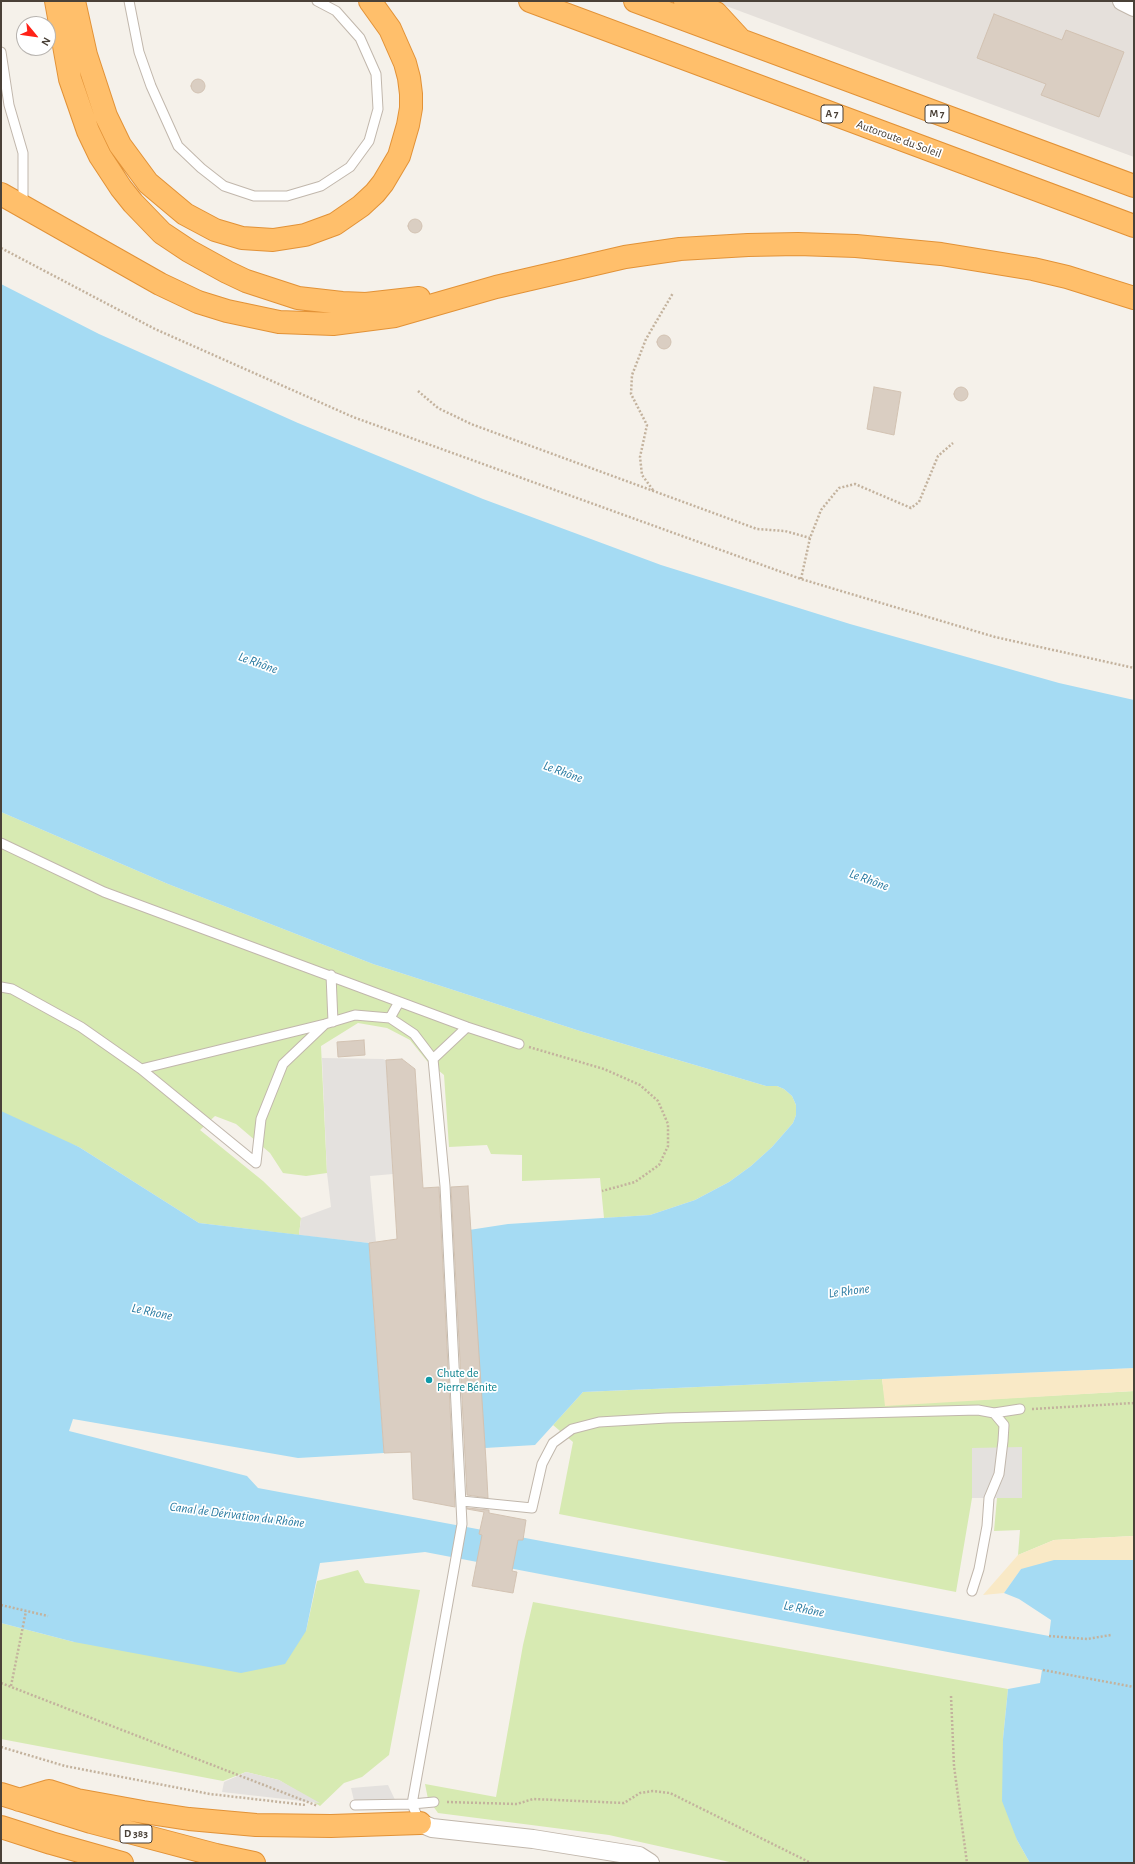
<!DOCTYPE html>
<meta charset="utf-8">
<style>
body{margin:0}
#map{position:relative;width:1135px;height:1864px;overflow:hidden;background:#f5f1ea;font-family:"Alegreya Sans",sans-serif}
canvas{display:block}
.frame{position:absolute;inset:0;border:2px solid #4a4138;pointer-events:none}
.north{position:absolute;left:16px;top:16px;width:40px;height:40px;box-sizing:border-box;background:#fff;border:1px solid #b7b3af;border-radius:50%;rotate:119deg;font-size:11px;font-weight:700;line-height:16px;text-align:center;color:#4a4138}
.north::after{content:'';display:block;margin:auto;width:14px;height:18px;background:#ff2217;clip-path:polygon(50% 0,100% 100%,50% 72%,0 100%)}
</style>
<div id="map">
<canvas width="1135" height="1864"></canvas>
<div class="frame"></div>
<div class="north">N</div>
</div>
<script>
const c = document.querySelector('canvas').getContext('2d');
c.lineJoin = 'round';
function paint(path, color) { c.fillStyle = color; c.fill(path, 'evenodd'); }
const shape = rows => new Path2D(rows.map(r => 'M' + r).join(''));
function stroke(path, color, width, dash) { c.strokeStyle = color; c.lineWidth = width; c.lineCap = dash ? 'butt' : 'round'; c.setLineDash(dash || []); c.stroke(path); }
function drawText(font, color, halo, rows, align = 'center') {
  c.font = font + ' "Alegreya Sans",sans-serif'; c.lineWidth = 3.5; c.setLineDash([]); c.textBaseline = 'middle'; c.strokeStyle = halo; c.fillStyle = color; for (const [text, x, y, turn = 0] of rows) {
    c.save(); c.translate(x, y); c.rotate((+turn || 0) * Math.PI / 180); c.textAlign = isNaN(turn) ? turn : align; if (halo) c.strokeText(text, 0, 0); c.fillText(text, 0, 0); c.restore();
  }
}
const industrial = shape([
 [714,1,1134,1,1134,157,718,3]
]);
const green = shape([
 [1,812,168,884,373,964,580,1031,766,1086,777,1086,784,1089,792,1096,796,1105,796,1115,793,1123,772,1147,751,1166,729,1182,695,1200,650,1215,604,1218,600,1178,522,1181,522,1155,491,1154,487,1145,449,1147,444,1075,427,1061,410,1040,387,1028,358,1023,321,1046,327,1173,306,1176,283,1173,270,1153,236,1124,215,1116,200,1130,263,1181,301,1218,299,1235,199,1223,79,1147,1,1117],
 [882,1379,886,1405,1134,1391,1134,1536,1054,1540,1018,1555,1020,1530,994,1531,997,1498,1022,1498,972,1448,972,1498,956,1592,559,1514,573,1442,553,1425,583,1392],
 [358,1570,365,1583,420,1590,389,1755,362,1777,344,1783,320,1806,279,1780,246,1772,223,1781,1,1739,1,1623,74,1642,306,1631,317,1581],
 [533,1602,1008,1689,1003,1739,1017,1840,1030,1863,734,1863,609,1835,438,1813,428,1799,425,1784,496,1797,523,1645]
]);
const sand = shape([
 [1134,1368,1134,1391,885,1406,882,1379],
 [1134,1536,1134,1560,1021,1569,1004,1593,983,1595,1018,1555,1054,1540]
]);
const parking = shape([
 [322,1058,383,1059,386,1060,393,1174,370,1176,376,1242,369,1243,299,1235,301,1218,331,1207,327,1173],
 [1022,1447,1022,1498,972,1498,972,1448],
 [246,1772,279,1780,320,1803,222,1792,224,1782],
 [388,1785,397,1804,355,1805,351,1788]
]);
const water = shape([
 [1,284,99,334,298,423,483,499,661,565,850,624,1059,683,1134,700,1134,1368,583,1392,535,1445,485,1448,469,1230,508,1224,650,1215,695,1200,729,1182,751,1166,772,1147,793,1123,796,1115,796,1105,792,1096,784,1089,777,1086,766,1086,580,1031,373,964,168,884,1,812],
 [1,1111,79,1147,199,1223,369,1243,384,1453,298,1458,73,1419,69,1431,247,1476,258,1488,1049,1636,1051,1620,1019,1599,1004,1593,1021,1569,1054,1560,1134,1560,1134,1863,1030,1863,1017,1840,1002,1801,1003,1739,1008,1689,1040,1683,1042,1670,425,1552,320,1563,306,1631,285,1664,241,1673,74,1642,1,1623]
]);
const building = shape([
 [994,14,1062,40,1066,30,1124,52,1099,117,1041,95,1046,84,977,58,994,14],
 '191 86a7 7 0 1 1 14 0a7 7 0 1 1-14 0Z',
 '408 226a7 7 0 1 1 14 0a7 7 0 1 1-14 0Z',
 '657 342a7 7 0 1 1 14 0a7 7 0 1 1-14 0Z',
 '954 394a7 7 0 1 1 14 0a7 7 0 1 1-14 0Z',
 [874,387,901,392,894,435,867,429,874,387],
 [364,1040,365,1055,338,1057,337,1042,364,1040],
 [402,1059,415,1069,423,1188,439,1187,455,1507,413,1499,411,1452,384,1453,369,1243,397,1239,386,1060,402,1059],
 [468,1186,486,1461,488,1498,467,1495,451,1187,468,1186],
 [467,1508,489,1510,489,1513,526,1520,523,1540,518,1540,512,1571,517,1572,513,1593,472,1586,482,1535,479,1534,484,1512,467,1509,467,1508]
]);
const path = shape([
 [1,248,155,329,353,417,801,579,995,637,1134,668],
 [418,391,438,408,471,424,757,529,785,531,810,538],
 [653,490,642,475,640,457,647,425,631,394,632,375,646,339,673,293],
 [801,579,810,538,821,510,839,488,855,484,911,508,919,502,938,456,953,443],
 [529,1047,604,1069,640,1085,658,1101,668,1124,668,1146,659,1165,635,1182,602,1191],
 [1032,1409,1134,1403],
 [1,1605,48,1616],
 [1049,1636,1087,1639,1111,1635],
 [1043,1670,1134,1687],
 [1,1683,318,1806],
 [11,1686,26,1611],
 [951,1696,954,1766,967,1863],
 [1,1747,65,1766,210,1794,306,1805],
 [447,1802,517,1804,533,1799,624,1803,640,1793,653,1791,670,1793,811,1863]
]);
const lane = shape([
 [129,1,139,52,151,86,178,146,201,168,224,186,254,196,287,196,321,186,350,167,369,141,378,109,376,74,360,38,336,11,317,1],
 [1,52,9,105,23,153,23,205],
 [1,843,104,892,467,1027,519,1044],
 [331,975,333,1022],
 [1,987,12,989,81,1027,141,1069,256,1163],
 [390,1018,399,1002],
 [433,1059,467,1027],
 [141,1069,325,1024,355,1015,390,1018,414,1034,433,1059,445,1186,462,1524,412,1804,420,1823],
 [256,1163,261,1119,283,1064,324,1025],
 [994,1413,1020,1409],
 [462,1501,532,1508,542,1464,553,1443,572,1429,599,1422,667,1418,978,1410,994,1413,1004,1425,1003,1441,999,1474,989,1498,987,1526,979,1569,972,1591],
 [355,1805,412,1804,434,1802]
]);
const street = shape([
 [1122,1,1134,7],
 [420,1823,432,1828,533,1839,639,1856,650,1863]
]);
const highway = shape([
 [56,1,70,79,88,131,100,156,121,188,133,203,162,233,189,251,227,272,246,281,298,298,342,303,366,304,419,298],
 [74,1,86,55,106,116,120,145,148,183,185,214,215,230,242,238,273,240,305,235,335,224,361,206,375,193,383,183,399,156,408,125,411,108,411,94,409,78,405,63,390,29,370,1],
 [530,1,1134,226],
 [635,1,1134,186],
 [685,1,716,13,739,38],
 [1,194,160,284,198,302,227,311,279,322,333,324,395,316,496,287,625,257,680,249,748,245,798,244,856,246,941,254,1033,269,1067,277,1134,298],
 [1,1794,91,1822,216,1855,254,1863],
 [19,1800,49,1791,77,1800,143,1812,189,1819,256,1825,331,1826,420,1823],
 [1,1827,51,1843,122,1863]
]);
const markers = [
 [429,1380,4,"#0f9aa8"]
];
const shields = [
 [832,114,22],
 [937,114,24],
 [136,1834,32]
];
const shieldNames = [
 ["A 7",832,114],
 ["M 7",937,114],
 ["D 383",136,1834]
];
const streetNames = [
 ["Autoroute du Soleil",899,139,20]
];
const cultureNames = [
 ["Chute de",437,1373],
 ["Pierre Bénite",437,1387]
];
const waterNames = [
 ["Le Rhône",258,663,20],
 ["Le Rhône",563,772,20],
 ["Le Rhône",869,880,20],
 ["Le Rhone",849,1291,-7],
 ["Le Rhone",152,1312,12],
 ["Canal de Dérivation du Rhône",237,1515,7],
 ["Le Rhône",804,1609,11]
];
paint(industrial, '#e5e0db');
paint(green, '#d7eab2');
paint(sand, '#f9e9c6');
paint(parking, '#e4e1de');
paint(water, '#a5dbf3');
paint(building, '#dacec2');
stroke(building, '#d2c2b2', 1);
stroke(lane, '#c1b7ac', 11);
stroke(street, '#c1b7ac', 20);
stroke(highway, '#e29237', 24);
stroke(path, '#c3b29d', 2.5, [2, 2]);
stroke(lane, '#fff', 9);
stroke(street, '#fff', 18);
stroke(highway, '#ffbf6b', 22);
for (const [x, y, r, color] of markers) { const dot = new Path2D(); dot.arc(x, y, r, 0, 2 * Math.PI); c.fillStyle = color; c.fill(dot); stroke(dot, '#fff', 1.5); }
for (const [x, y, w] of shields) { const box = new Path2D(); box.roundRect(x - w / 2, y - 9, w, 18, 3); c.fillStyle = '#fff'; c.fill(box); stroke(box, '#4a4138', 1); }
drawText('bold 11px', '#4a4138', null, shieldNames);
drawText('12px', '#4a4138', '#fff', streetNames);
drawText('12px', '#0d838f', '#fff', cultureNames, 'left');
drawText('italic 13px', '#287aa1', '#fff', waterNames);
</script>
